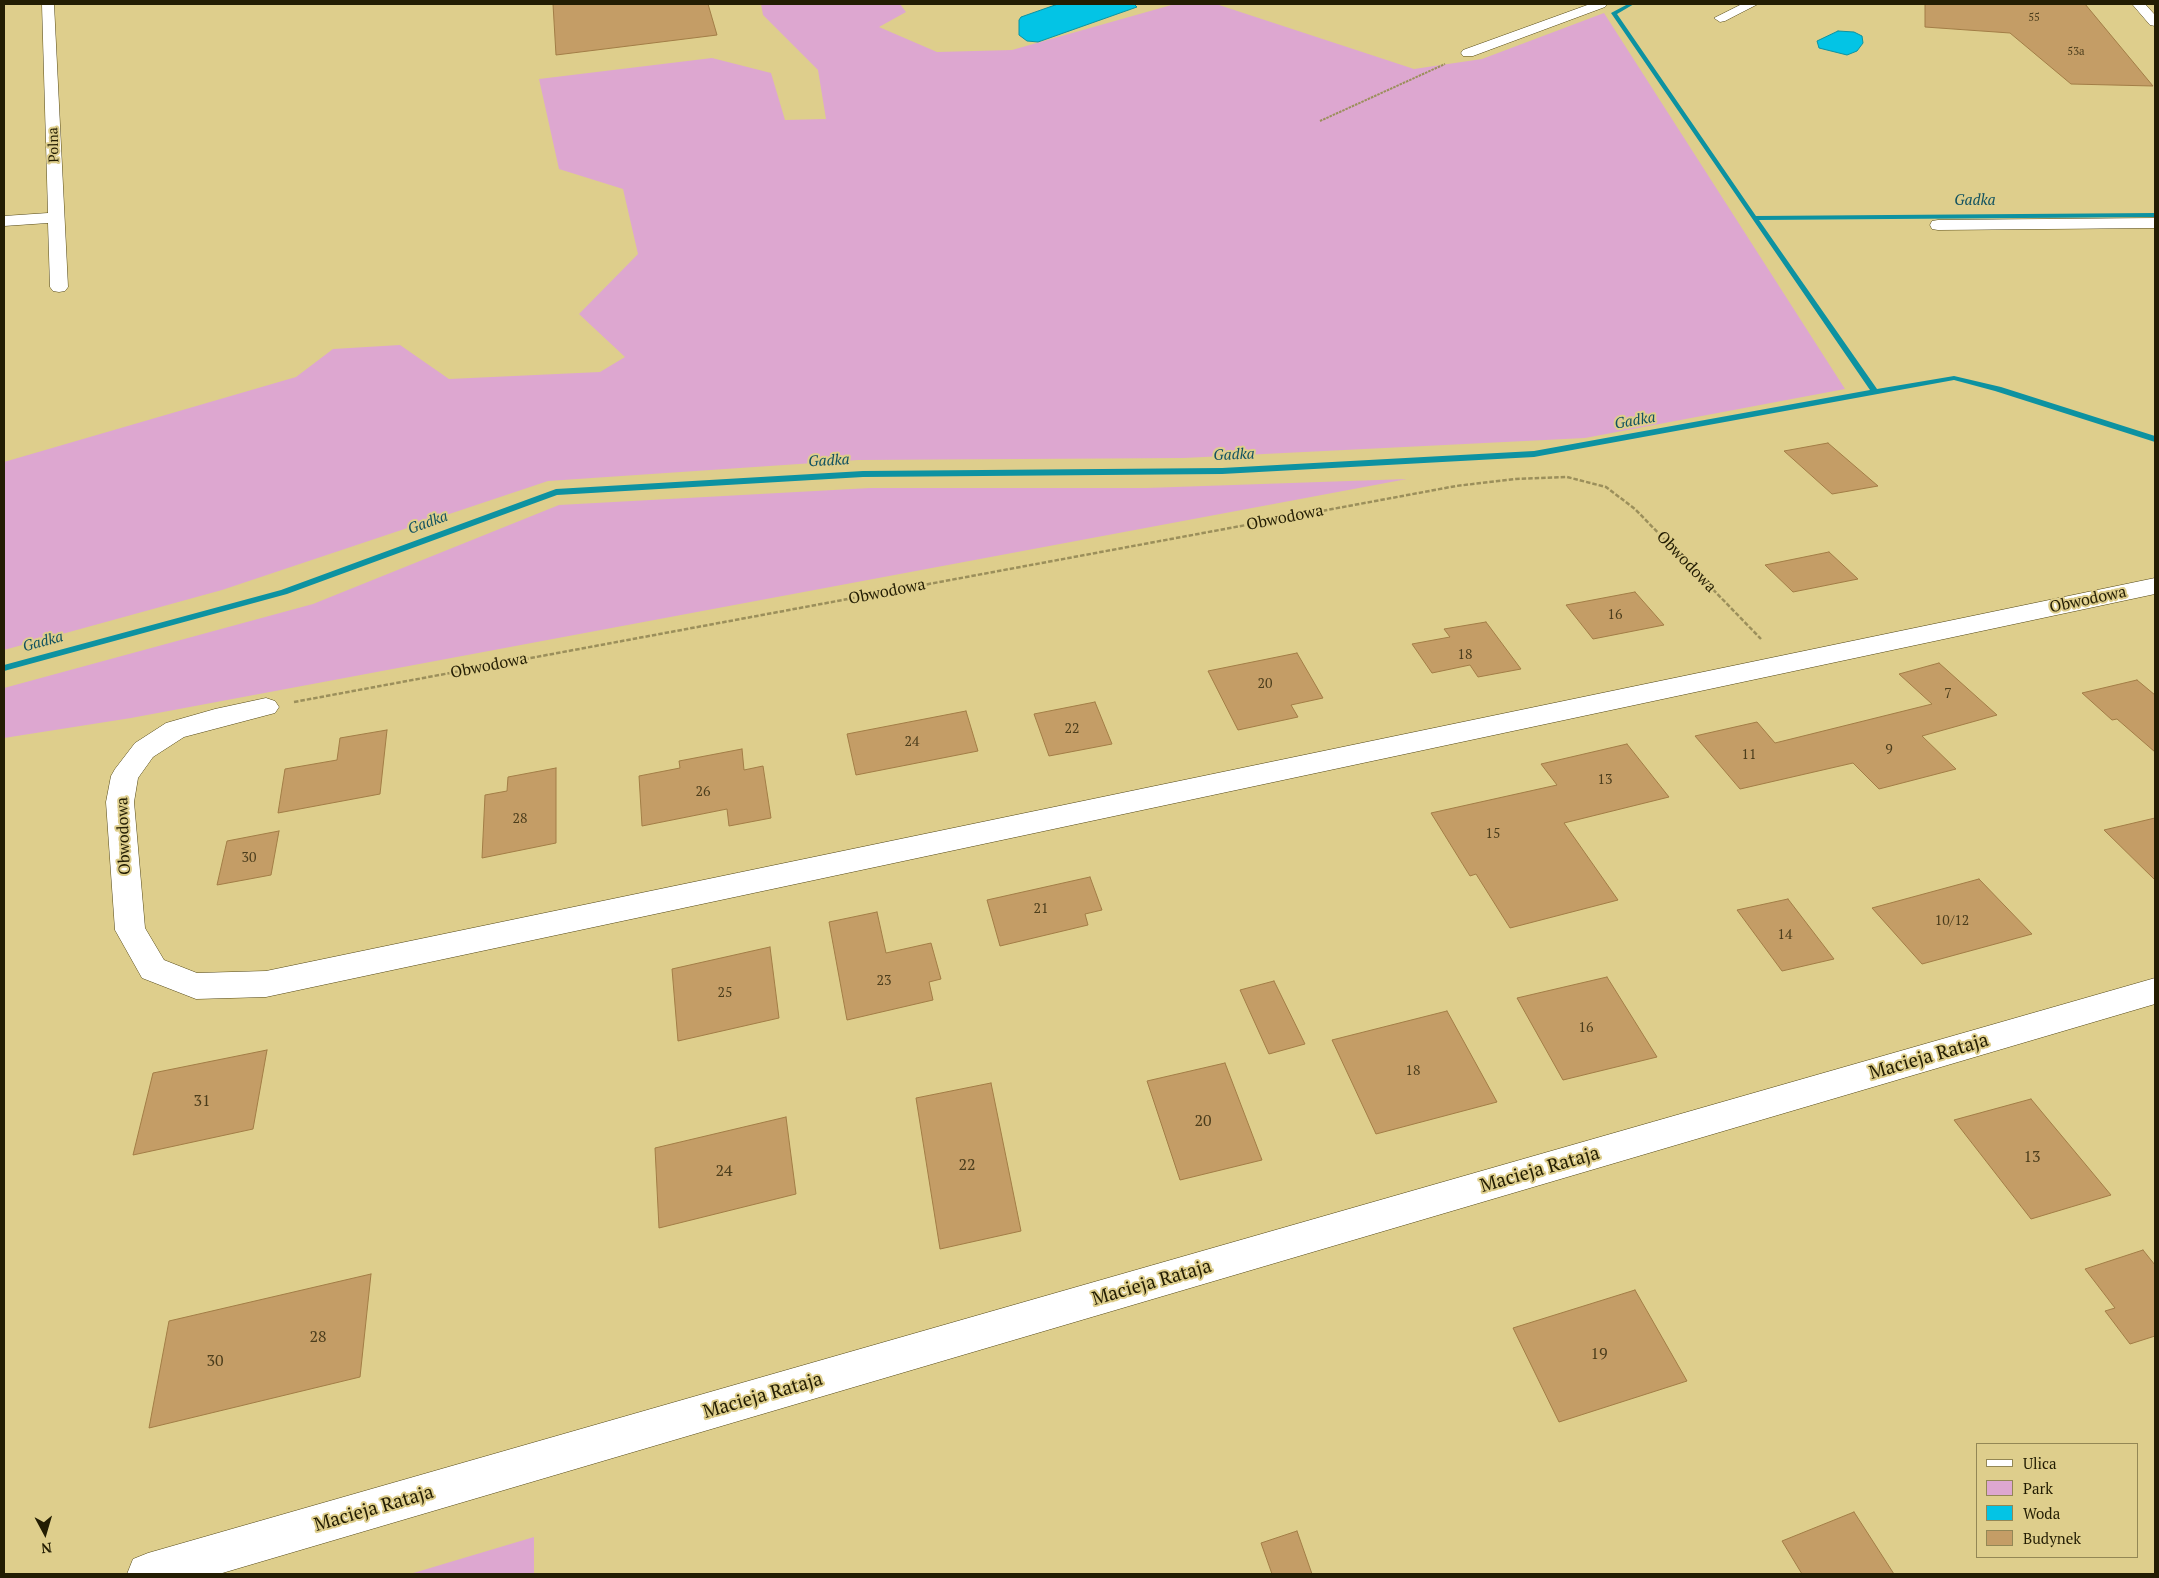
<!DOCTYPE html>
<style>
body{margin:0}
#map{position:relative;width:2159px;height:1578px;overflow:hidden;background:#dece8c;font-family:"PT Serif",serif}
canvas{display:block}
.frame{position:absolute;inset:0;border:5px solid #231d03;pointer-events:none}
.legend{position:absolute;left:1976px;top:1443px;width:162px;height:115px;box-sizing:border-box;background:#dece8c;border:1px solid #938755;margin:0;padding:6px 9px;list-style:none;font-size:15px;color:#231d03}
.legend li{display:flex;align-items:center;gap:10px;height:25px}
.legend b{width:25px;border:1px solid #938755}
.north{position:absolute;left:20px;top:1508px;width:50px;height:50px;-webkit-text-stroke:4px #dece8c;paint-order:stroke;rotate:174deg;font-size:14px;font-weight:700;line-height:20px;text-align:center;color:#231d03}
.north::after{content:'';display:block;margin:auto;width:18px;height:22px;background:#231d03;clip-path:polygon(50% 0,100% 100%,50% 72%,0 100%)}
</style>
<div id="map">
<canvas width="2159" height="1578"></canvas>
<div class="frame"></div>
<ul class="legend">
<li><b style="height:6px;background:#fff"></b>Ulica</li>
<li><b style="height:14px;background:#dda7d0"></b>Park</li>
<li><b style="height:14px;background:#03c4e5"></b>Woda</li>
<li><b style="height:14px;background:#c49d66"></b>Budynek</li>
</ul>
<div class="north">N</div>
</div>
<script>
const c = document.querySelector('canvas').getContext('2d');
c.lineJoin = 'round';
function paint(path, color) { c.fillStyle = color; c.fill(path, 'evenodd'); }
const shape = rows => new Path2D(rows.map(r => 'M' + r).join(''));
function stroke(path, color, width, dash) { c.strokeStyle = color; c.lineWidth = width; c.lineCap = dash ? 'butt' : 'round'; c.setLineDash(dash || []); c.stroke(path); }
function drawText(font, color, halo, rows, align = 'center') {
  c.font = font + ' "PT Serif",serif'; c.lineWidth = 4; c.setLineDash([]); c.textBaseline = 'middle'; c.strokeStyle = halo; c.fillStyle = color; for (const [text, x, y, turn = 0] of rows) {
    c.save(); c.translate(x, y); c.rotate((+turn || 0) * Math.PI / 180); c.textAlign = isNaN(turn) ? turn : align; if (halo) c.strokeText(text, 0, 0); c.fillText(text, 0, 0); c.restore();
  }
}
const green = shape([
 [761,4,900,4,906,12,879,27,937,52,1012,50,1175,4,1216,4,1414,69,1482,59,1604,13,1845,389,1585,438,1184,458,858,460,548,481,222,590,4,650,4,462,296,377,333,349,400,345,449,379,600,372,625,357,579,314,638,254,623,189,559,169,539,79,712,58,771,73,785,120,826,119,818,70,763,15],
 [1407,479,131,718,4,738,4,688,313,604,559,505,870,488,1146,488],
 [534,1537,534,1574,410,1574]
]);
const water = shape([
 [1058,4,1134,4,1137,7,1038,42,1027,41,1019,35,1019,20,1021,17,1058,4],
 [1838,31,1854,32,1862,36,1863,43,1857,51,1847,55,1819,48,1817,41,1838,31]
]);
const stream = shape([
 [1628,4,1634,4,1617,14,1756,216,2155,213,2155,217,1759,220,1877,389,1954,376,2001,387,2155,436,2155,442,1995,391,1954,380,1534,457,1222,474,863,477,557,495,287,594,4,671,4,665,281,590,556,489,863,471,1222,468,1534,451,1870,390,1611,13,1628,4]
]);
const building = shape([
 [553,4,708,4,717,35,556,55,553,4],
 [1925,4,2085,4,2153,86,2071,84,2010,33,1925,27,1925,4],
 [1828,443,1878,486,1832,494,1784,451,1828,443],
 [1829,552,1858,579,1793,592,1765,565,1829,552],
 [1635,592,1664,625,1593,639,1566,605,1635,592],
 [1486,622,1521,669,1478,677,1470,665,1432,673,1412,644,1450,637,1444,629,1486,622],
 [1297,653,1323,698,1291,705,1298,717,1238,730,1208,671,1297,653],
 [1939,663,1997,715,1922,736,1956,769,1879,789,1853,763,1740,789,1695,736,1757,722,1775,743,1932,704,1899,674,1939,663],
 [2137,680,2155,695,2155,752,2117,719,2112,720,2082,693,2137,680],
 [1095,702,1112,744,1049,756,1034,714,1095,702],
 [966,711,978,751,856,775,847,734,966,711],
 [387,730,380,794,278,813,285,769,337,760,340,738,387,730],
 [1627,744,1669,797,1564,823,1618,900,1510,928,1476,874,1470,876,1431,813,1557,785,1541,764,1627,744],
 [742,749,744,770,763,766,771,818,729,826,727,809,642,826,639,776,680,768,679,761,742,749],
 [556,768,556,843,482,858,485,795,507,791,508,777,556,768],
 [2155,818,2155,880,2104,830,2155,818],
 [279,831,271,875,217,885,227,841,279,831],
 [1090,877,1102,910,1085,914,1088,925,1000,946,987,900,1090,877],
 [1979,879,2032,934,1922,964,1872,908,1979,879],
 [1788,899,1834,959,1782,971,1737,910,1788,899],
 [877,912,886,953,931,943,941,979,929,982,933,1000,847,1020,829,922,877,912],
 [770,947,779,1018,678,1041,672,969,770,947],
 [1607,977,1657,1057,1563,1080,1517,998,1607,977],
 [1274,981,1305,1044,1269,1054,1240,990,1274,981],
 [1447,1011,1497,1102,1376,1134,1332,1040,1447,1011],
 [267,1050,253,1129,133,1155,153,1073,267,1050],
 [1225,1063,1262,1160,1180,1180,1147,1081,1225,1063],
 [991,1083,1021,1231,940,1249,916,1098,991,1083],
 [2031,1099,2111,1195,2031,1219,1954,1120,2031,1099],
 [786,1117,796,1194,659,1228,655,1148,786,1117],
 [2143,1250,2155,1265,2155,1336,2130,1344,2105,1311,2115,1308,2085,1269,2143,1250],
 [371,1274,360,1377,149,1428,169,1321,371,1274],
 [1635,1290,1687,1381,1559,1422,1513,1328,1635,1290],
 [1854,1512,1894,1574,1802,1574,1782,1541,1854,1512],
 [1297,1531,1312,1574,1272,1574,1261,1543,1297,1531]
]);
const pathFar1 = shape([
 [1320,121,1445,64]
]);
const path = shape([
 [294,702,1456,486,1516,479,1567,477,1606,487,1635,509,1761,639]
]);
const minor = shape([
 [42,4,54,4,68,287,65,291,59,292,53,291,50,287,48,223,4,226,4,216,48,213,42,4],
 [1590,4,1607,4,1605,7,1473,56,1463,56,1461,53,1463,50,1590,4],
 [1742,4,1758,4,1725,21,1720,22,1714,18,1742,4],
 [2132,4,2145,4,2155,15,2155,26,2150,25,2132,4],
 [2155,218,2155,228,1938,230,1932,229,1930,225,1932,221,1938,220,2155,218],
 [2155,578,2155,594,266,997,196,999,142,978,115,930,106,802,111,776,115,769,135,743,166,723,215,709,266,698,275,701,279,707,275,713,184,737,153,757,138,778,134,802,145,928,164,960,197,973,266,971,2155,578],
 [2155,978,2155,1004,219,1574,127,1574,133,1559,148,1553,2155,978]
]);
const farNumbernames = [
 ["55",2034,18],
 ["53a",2076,52]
];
const farStreetnames = [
 ["Polna",54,145,-92]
];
const numberNames = [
 ["16",1615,615],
 ["18",1465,655],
 ["20",1265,684],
 ["7",1948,694],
 ["22",1072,729],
 ["24",912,742],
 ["9",1889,750],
 ["11",1749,755],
 ["13",1605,780],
 ["26",703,792],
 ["28",520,819],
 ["15",1493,834],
 ["30",249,858],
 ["21",1041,909],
 ["10/12",1952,921],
 ["14",1785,935],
 ["23",884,981],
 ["25",725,993],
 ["16",1586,1028],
 ["18",1413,1071]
];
const farWaternames = [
 ["Gadka",1975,201],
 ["Gadka",1635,421,-10],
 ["Gadka",1234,455,-2],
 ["Gadka",829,461,-3],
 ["Gadka",428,523,-20],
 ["Gadka",43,642,-15]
];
const streetNames = [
 ["Obwodowa",1285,518,-11],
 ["Obwodowa",1686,562,46],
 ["Obwodowa",887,592,-11],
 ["Obwodowa",2088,600,-12],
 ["Obwodowa",489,666,-11],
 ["Obwodowa",124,836,-92]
];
const nearNumbernames = [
 ["31",202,1101],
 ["20",1203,1121],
 ["13",2032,1157],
 ["22",967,1165],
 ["24",724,1171],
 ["28",318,1337],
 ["19",1599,1354],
 ["30",215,1361]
];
const nearStreetnames = [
 ["Macieja Rataja",1929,1057,-16],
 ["Macieja Rataja",1540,1170,-16],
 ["Macieja Rataja",1152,1283,-16],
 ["Macieja Rataja",763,1396,-16],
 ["Macieja Rataja",374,1509,-16]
];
paint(green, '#dda7d0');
paint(water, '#03c4e5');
stroke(water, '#0d92a1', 1);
paint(stream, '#0d92a1');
paint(building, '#c49d66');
stroke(building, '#a27d46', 1);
stroke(minor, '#544817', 1);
stroke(pathFar1, '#9b8f5b', 2, [2.5, 1]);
stroke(path, '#9b8f5b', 2.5, [4.5, 2]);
paint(minor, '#fff');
drawText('11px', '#4b3d1c', null, farNumbernames);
drawText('14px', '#231d03', '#dece8c', farStreetnames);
drawText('14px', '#4b3d1c', null, numberNames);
drawText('italic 15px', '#115260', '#dece8c', farWaternames);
drawText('16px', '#231d03', '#dece8c', streetNames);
drawText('16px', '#4b3d1c', null, nearNumbernames);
drawText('19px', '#231d03', '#dece8c', nearStreetnames);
</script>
